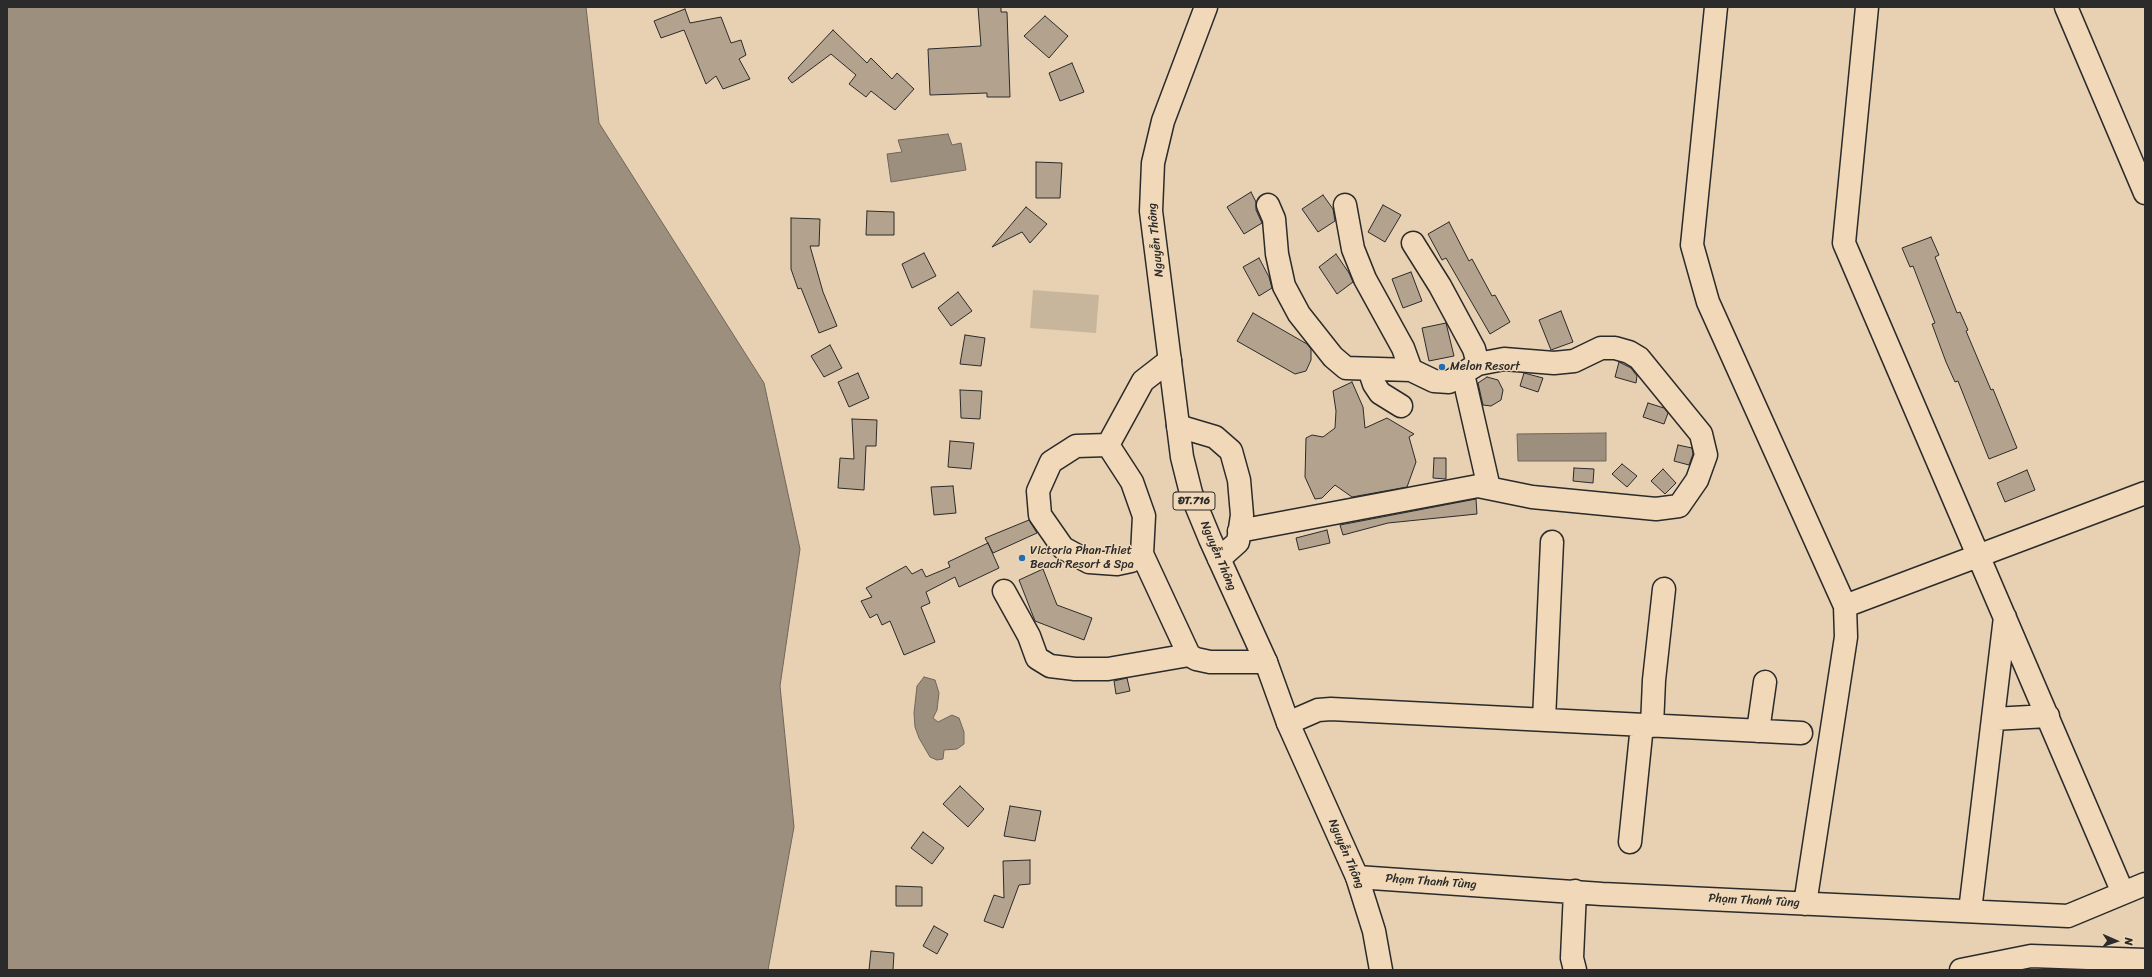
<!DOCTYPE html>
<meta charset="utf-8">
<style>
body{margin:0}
#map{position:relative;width:2152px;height:977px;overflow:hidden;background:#e8d1b2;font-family:Sriracha,sans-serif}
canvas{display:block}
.frame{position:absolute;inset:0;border:8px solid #2b2b2b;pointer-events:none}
.north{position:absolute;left:2096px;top:921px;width:40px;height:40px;-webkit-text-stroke:3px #f0d8b8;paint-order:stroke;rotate:92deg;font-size:11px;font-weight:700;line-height:16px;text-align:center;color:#2b2b2b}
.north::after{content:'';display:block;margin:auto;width:14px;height:18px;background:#2b2b2b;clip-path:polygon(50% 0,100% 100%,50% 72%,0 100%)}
</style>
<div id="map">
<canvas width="2152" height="977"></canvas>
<div class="frame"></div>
<div class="north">N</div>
</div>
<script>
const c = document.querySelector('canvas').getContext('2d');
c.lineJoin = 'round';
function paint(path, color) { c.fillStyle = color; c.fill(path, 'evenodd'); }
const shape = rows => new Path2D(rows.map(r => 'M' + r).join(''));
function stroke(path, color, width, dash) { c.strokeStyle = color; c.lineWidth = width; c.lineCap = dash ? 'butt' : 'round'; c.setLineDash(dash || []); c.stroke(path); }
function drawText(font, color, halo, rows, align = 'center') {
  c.font = font + ' Sriracha,sans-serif'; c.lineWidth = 3; c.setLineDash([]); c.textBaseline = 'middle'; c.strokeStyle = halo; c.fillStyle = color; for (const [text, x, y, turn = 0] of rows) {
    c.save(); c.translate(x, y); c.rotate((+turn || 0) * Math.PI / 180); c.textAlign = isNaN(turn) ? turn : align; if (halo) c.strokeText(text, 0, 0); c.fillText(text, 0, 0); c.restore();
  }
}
const green = shape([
 [1033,290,1099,295,1096,333,1030,328]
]);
const water = shape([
 [7,7,586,7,599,123,764,383,800,549,780,686,794,827,768,970,7,970,7,7],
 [948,134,952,145,961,143,966,170,891,182,887,154,902,152,898,140,948,134],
 [1606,433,1606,461,1518,461,1517,434,1606,433],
 [924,677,935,680,939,693,937,710,933,718,938,722,952,715,959,718,964,732,964,744,957,749,944,750,943,759,937,760,930,757,919,738,915,727,914,713,917,686,924,677]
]);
const building = shape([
 [978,7,1001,7,1001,12,1007,12,1010,97,987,97,987,93,930,95,928,49,981,46,978,7],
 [685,9,690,23,721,17,731,43,741,40,746,55,739,59,750,79,723,89,716,76,706,84,684,30,661,38,654,21,685,9],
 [1045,16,1068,36,1049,58,1024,36,1045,16],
 [833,30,867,63,871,58,892,79,897,73,914,89,895,110,871,91,866,97,849,84,856,75,831,54,792,83,788,78,833,30],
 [1072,63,1084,92,1060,101,1049,73,1072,63],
 [1036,162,1062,163,1060,198,1036,198,1036,162],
 [1251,192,1256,202,1256,210,1262,223,1244,234,1227,207,1251,192],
 [1323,195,1333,209,1335,221,1318,232,1302,209,1323,195],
 [1383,205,1401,215,1385,242,1368,232,1383,205],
 [1026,207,1047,224,1030,243,1022,232,992,247,1026,207],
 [867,211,894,212,894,235,866,235,867,211],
 [791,218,820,219,819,246,810,246,823,292,837,326,819,333,801,288,798,289,791,269,791,218],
 [1449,222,1469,261,1472,259,1492,296,1495,295,1510,322,1490,334,1446,258,1442,260,1428,234,1449,222],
 [1931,237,1939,255,1935,257,1957,313,1960,312,1968,330,1966,331,1991,390,1993,389,2017,448,1989,459,1958,381,1955,382,1946,362,1932,324,1935,323,1913,266,1910,267,1902,248,1931,237],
 [924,253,936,276,912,288,902,264,924,253],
 [1336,254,1349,273,1353,282,1337,294,1319,267,1336,254],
 [1259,258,1269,277,1272,288,1259,296,1243,267,1259,258],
 [1411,272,1422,301,1403,308,1392,279,1411,272],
 [958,292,972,311,951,326,938,308,958,292],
 [1561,311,1573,342,1551,350,1539,320,1561,311],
 [1253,313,1307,344,1311,349,1311,360,1306,371,1295,374,1237,341,1253,313],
 [1446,323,1454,356,1429,361,1422,328,1446,323],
 [965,335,985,338,981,366,960,364,965,335],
 [830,345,842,368,824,377,811,356,830,345],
 [1619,362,1631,368,1637,376,1636,383,1615,377,1619,362],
 [858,373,869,398,849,407,838,382,858,373],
 [1524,373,1543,378,1538,392,1520,386,1524,373],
 [1487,377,1498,380,1503,390,1501,400,1491,406,1483,405,1478,383,1487,377],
 [1352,382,1363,407,1365,428,1387,418,1414,434,1409,437,1416,462,1407,487,1352,497,1335,485,1322,498,1315,499,1305,477,1306,438,1312,435,1323,437,1335,428,1336,411,1333,391,1352,382],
 [960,390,982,391,980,419,961,418,960,390],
 [1648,403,1664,408,1668,413,1664,424,1643,417,1648,403],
 [852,419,877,420,876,446,866,446,864,490,838,488,840,458,854,459,852,419],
 [950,441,974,443,971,469,948,467,950,441],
 [1678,445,1692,448,1693,454,1689,465,1674,461,1678,445],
 [1434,458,1446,458,1446,479,1433,478,1434,458],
 [1622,464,1637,476,1627,487,1612,474,1622,464],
 [1574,468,1594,469,1593,483,1573,481,1574,468],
 [1663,469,1676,483,1665,494,1651,481,1663,469],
 [2027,470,2035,490,2005,502,1997,483,2027,470],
 [953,486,956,513,934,515,931,487,953,486],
 [1476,499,1477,514,1388,523,1343,535,1340,525,1476,499],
 [1029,520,1037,533,993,553,985,538,1029,520],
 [1327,530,1330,543,1299,550,1296,538,1327,530],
 [988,543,999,568,959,587,955,577,926,592,930,603,921,607,935,642,904,655,890,621,882,625,877,614,870,618,861,601,872,597,866,588,906,566,912,574,922,569,926,577,950,567,948,562,988,543],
 [1043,569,1057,605,1092,618,1084,640,1035,621,1019,580,1043,569],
 [1127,678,1130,691,1116,694,1114,681,1127,678],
 [960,786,984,809,968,827,943,804,960,786],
 [1010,806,1041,811,1035,841,1004,836,1010,806],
 [923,832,944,848,932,864,911,848,923,832],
 [1030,860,1030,884,1019,885,1003,928,984,921,994,895,1004,898,1003,861,1030,860],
 [896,886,922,887,922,906,896,906,896,886],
 [934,926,948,934,937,954,923,946,934,926],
 [871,951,894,953,893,970,869,970,871,951]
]);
const minor = shape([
 [1716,7,1692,245,1708,302,1845,606,1846,637,1805,904],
 [1867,7,1844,243,2123,893],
 [2066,7,2145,193],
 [1345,205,1353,249,1365,279,1403,348,1411,370],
 [1413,243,1440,286,1474,349,1478,364],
 [1369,369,1374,384,1380,393,1401,406],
 [1463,374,1489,488],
 [1178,426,1215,437,1231,451,1239,480,1242,515,1238,542,1219,559],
 [1108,445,1132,482,1144,516,1142,554,1131,561,1117,564,1089,562,1063,548,1040,515,1038,491,1051,462,1076,446,1108,445,1143,381,1170,360],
 [1239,531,1478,486,1532,497,1656,509,1679,506,1697,480,1706,455,1701,434,1639,358,1629,352,1615,348,1601,348,1574,361,1554,363,1504,359,1478,364,1449,382,1434,381,1411,370,1346,368,1333,357,1299,314,1284,286,1277,254,1274,219,1268,205],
 [1142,554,1189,655,1196,659,1210,662,1266,662],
 [1004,591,1029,636,1037,658,1050,666,1075,669,1108,669,1189,655],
 [1845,606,2145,493],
 [1993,719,2048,716],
 [1544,720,1552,542],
 [1288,723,1318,710,1331,709,1801,733],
 [1652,726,1654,680,1664,589],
 [1758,731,1765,682],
 [1630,842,1642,725],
 [1357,877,1602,894,2068,916,2145,884],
 [1575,891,1572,958,1575,970],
 [1970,911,2005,617],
 [1961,970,2031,956,2145,960]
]);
const major = shape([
 [1206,7,1163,121,1153,163,1151,211,1182,457,1191,493,1210,539,1266,662,1288,723,1357,877,1374,931,1381,970]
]);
const markers = [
 [1442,367,4,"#1f6fb2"],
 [1022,558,4,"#1f6fb2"]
];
const shields = [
 [1194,501,42]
];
const shieldNames = [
 ["ĐT.716",1194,501]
];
const streetNames = [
 ["Nguyễn Thông",1156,240,-96],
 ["Nguyễn Thông",1218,556,67],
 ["Nguyễn Thông",1346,854,67],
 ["Phạm Thanh Tùng",1431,882,4],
 ["Phạm Thanh Tùng",1754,901,3]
];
const poiNames = [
 ["Melon Resort",1450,367],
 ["Victoria Phan Thiet",1030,551],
 ["Beach Resort & Spa",1030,565]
];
paint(green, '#c8b69c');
paint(water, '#9d8f7d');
stroke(water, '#6f675c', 1);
paint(building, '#b3a28d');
stroke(building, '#2b2b2b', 1);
stroke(minor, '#2b2b2b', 25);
stroke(major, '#2b2b2b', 25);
stroke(minor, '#f0d8b8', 22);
stroke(major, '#f0d8b8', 22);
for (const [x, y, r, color] of markers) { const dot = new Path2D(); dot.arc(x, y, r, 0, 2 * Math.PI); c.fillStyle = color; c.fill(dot); stroke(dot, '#f0d8b8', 1.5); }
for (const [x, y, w] of shields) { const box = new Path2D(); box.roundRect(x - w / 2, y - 9, w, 18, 3); c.fillStyle = '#f0d8b8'; c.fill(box); stroke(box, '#2b2b2b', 1); }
drawText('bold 11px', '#2b2b2b', null, shieldNames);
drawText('12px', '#2b2b2b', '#f0d8b8', streetNames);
drawText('12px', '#2b2b2b', '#f0d8b8', poiNames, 'left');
</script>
